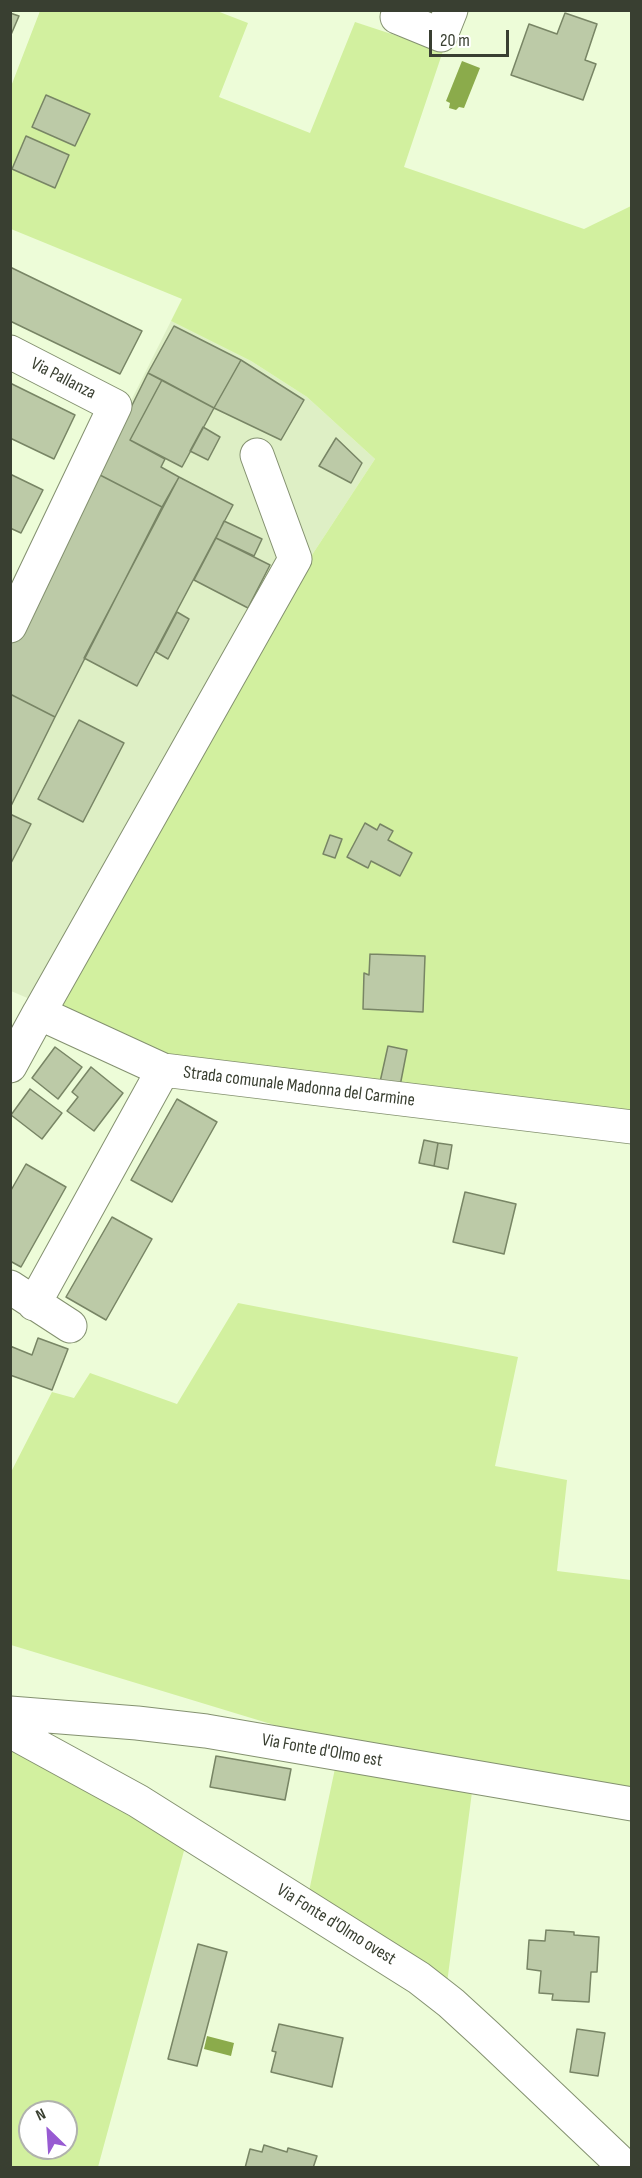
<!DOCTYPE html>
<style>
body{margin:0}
#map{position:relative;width:642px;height:2178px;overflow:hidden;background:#edfcd8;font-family:"Sofia Sans Condensed",sans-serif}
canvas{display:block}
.frame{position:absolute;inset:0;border:12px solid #393f31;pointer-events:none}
.north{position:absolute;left:18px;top:2100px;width:60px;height:60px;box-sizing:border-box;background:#fff;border:2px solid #b0b2ad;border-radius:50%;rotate:335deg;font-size:16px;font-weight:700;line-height:24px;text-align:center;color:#393f31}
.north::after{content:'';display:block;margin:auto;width:21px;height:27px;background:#985bd2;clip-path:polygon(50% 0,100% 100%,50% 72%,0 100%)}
.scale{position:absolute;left:429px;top:30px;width:80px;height:27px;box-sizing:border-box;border:3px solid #393f31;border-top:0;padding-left:8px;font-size:18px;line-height:21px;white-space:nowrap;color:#393f31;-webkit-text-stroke:4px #fff;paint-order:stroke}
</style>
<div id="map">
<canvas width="642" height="2178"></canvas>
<div class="frame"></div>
<div class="north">N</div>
<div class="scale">20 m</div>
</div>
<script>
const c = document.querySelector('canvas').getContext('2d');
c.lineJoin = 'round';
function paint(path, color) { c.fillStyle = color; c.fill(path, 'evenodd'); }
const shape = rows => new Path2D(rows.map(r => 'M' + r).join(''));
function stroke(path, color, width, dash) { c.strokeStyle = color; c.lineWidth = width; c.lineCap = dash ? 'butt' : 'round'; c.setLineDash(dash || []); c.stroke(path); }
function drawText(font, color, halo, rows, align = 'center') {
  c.font = font + ' "Sofia Sans Condensed",sans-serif'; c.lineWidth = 4.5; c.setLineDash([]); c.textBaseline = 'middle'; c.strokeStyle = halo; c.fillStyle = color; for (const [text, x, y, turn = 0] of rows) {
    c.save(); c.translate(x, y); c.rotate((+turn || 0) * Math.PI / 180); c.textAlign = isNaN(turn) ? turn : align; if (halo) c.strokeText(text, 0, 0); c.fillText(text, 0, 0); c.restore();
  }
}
const built = shape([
 [171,321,251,361,307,397,375,459,308,561,53,1009,11,991,10,642]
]);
const green = shape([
 [40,11,217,11,248,23,219,97,310,133,355,22,443,51,404,167,584,229,631,206,631,1118,166,1063,51,1012,308,561,375,459,307,397,251,361,171,321,182,299,11,229,10,89],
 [238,1303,518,1357,495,1466,567,1480,557,1571,631,1580,631,1795,475,1769,447,1983,308,1896,340,1745,11,1645,10,1474,52,1392,74,1398,90,1373,177,1404],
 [10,1749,185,1847,98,2167,11,2167],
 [30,2112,66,2112,66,2148,30,2148]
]);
const water = shape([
 [462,61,480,68,464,108,459,107,456,110,449,108,450,103,446,101],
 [207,2036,234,2043,231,2056,204,2049]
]);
const building = shape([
 [10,13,19,16,10,37,10,13],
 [565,13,597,24,585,60,596,64,583,100,511,75,529,24,557,34,565,13],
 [46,95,90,114,75,146,32,127,46,95],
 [26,136,69,155,55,188,12,169,26,136],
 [10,267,142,331,120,374,10,321,10,267],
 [174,326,241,360,214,408,148,373,174,326],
 [241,360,304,400,281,440,214,408,241,360],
 [148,373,162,380,130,440,165,459,161,467,179,477,162,507,98,474,148,373],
 [162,380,214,408,182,467,130,440,162,380],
 [10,383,75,415,54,459,10,438,10,383],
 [203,427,220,437,208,460,190,451,203,427],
 [336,438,362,463,351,483,319,466,336,438],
 [10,474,43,490,21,533,10,528,10,474],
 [98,474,162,507,55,717,10,694,10,644,98,474],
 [179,477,233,505,137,686,84,658,179,477],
 [224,521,262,539,254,556,216,538,224,521],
 [216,538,270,565,248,608,194,580,216,538],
 [177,612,189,619,168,659,156,652,177,612],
 [10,694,55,717,10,808,10,694],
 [79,720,124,743,83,822,38,799,79,720],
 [10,814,31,824,10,865,10,814],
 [365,823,377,830,380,824,393,831,388,840,412,853,400,876,371,861,368,868,347,857,365,823],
 [330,835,342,839,335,858,323,854,330,835],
 [370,954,425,956,423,1012,363,1009,364,973,369,975,370,954],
 [388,1046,407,1050,400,1086,380,1082,388,1046],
 [55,1047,82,1067,58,1099,32,1078,55,1047],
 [91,1067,123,1093,94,1131,67,1111,78,1097,72,1092,91,1067],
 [30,1089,62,1113,42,1139,11,1115,30,1089],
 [177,1099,217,1122,172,1202,131,1180,177,1099],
 [424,1140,438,1143,434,1166,419,1163,424,1140],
 [438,1143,452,1145,448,1169,434,1166,438,1143],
 [26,1164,66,1187,21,1267,10,1261,10,1192,26,1164],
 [465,1192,516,1204,504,1254,453,1242,465,1192],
 [112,1217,152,1239,106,1320,66,1297,112,1217],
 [38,1338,68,1349,52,1390,10,1375,10,1346,32,1355,38,1338],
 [216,1756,291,1769,285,1800,210,1787,216,1756],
 [546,1930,574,1932,574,1935,599,1937,597,1972,591,1972,589,2002,552,2000,553,1994,539,1993,541,1971,527,1969,529,1940,545,1941,546,1930],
 [198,1944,227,1952,197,2066,168,2059,198,1944],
 [279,2024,343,2038,332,2087,271,2072,276,2052,272,2051,279,2024],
 [577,2029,605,2033,598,2076,570,2072,577,2029],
 [264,2145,287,2152,288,2148,317,2156,313,2168,245,2168,250,2149,262,2152,264,2145]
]);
const minor = shape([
 [400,10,397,17,441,35,451,10],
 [10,352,115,406,10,626],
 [39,1013,295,559,257,455],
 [10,1066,39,1013,163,1070,632,1127],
 [10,1287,70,1326],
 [34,1304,163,1070],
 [10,1713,137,1723,206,1731,632,1804],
 [10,1731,138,1801,419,1978,451,2003,487,2036,626,2168]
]);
const streetNames = [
 ["Via Pallanza",63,379,27],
 ["Strada comunale Madonna del Carmine",299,1087,7],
 ["Via Fonte d'Olmo est",322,1751,10],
 ["Via Fonte d'Olmo ovest",336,1925,32]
];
paint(built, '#deefc5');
paint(green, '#d2f09f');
paint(water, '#8bab4b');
paint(building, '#bccaa7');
stroke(building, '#788565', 1.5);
stroke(minor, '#849170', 35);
stroke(minor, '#fff', 33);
drawText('18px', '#393f31', '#fff', streetNames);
</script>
